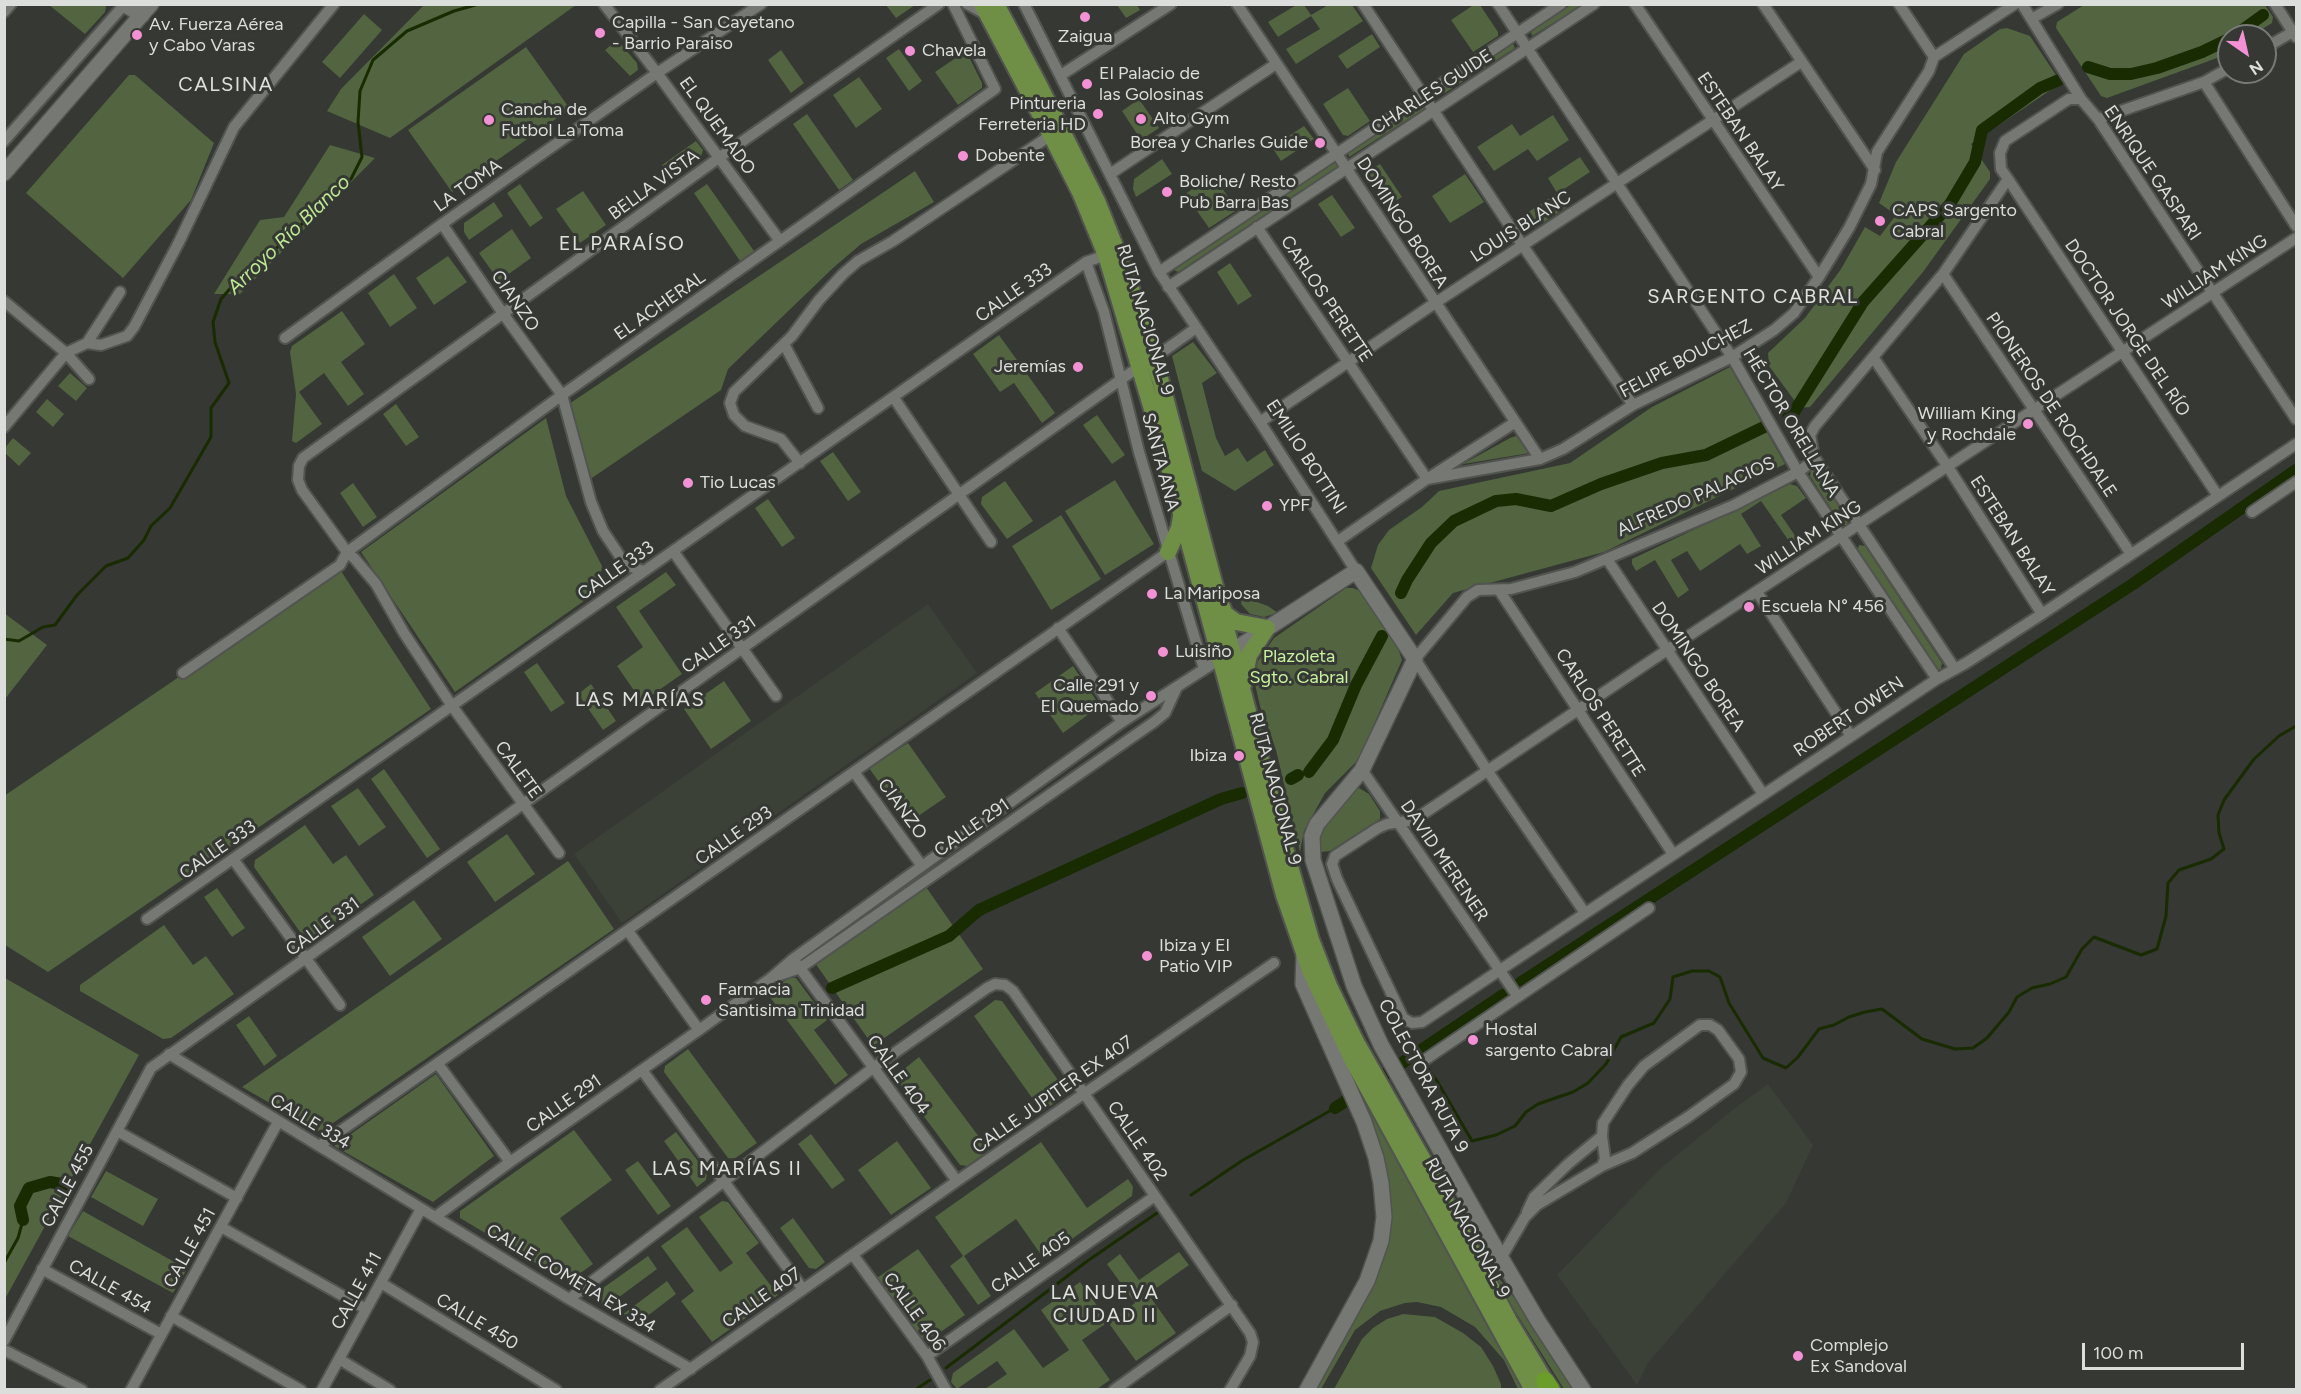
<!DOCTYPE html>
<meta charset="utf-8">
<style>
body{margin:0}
#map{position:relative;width:2301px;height:1394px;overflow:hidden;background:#353833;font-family:Figtree,sans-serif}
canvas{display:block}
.frame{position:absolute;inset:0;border:6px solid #dcdedb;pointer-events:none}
.north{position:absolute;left:2217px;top:24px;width:60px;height:60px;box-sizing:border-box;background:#353833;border:2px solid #787a76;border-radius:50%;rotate:146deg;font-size:16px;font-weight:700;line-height:24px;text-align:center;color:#dcdedb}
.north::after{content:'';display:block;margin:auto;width:21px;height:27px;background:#f491d4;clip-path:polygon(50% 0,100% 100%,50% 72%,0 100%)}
.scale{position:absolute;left:2082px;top:1343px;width:162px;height:27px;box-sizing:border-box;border:3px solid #dcdedb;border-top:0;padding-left:8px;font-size:18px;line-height:21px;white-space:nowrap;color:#dcdedb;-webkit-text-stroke:4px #353833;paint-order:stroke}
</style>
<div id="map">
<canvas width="2301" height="1394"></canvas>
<div class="frame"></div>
<div class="north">N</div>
<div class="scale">100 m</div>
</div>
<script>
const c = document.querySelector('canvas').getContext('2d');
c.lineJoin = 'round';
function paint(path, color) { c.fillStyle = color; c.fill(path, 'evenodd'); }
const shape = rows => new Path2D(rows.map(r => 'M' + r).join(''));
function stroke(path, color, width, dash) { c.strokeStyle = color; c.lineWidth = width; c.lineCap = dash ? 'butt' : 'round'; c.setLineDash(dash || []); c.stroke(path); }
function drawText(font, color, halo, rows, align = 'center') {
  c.font = font + ' Figtree,sans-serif'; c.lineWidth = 6; c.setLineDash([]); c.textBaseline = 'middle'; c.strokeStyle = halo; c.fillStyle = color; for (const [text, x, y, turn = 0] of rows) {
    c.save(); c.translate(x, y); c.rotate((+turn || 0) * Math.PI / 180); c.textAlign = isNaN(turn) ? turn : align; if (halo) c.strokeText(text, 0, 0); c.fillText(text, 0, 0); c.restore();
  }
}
const built = shape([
 [928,604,977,673,622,923,574,854],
 [1768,1084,1813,1145,1786,1203,1648,1363,1637,1385,1557,1275,1660,1169,1731,1111]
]);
const green = shape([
 [1298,4,1304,5,1311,15,1328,5,1352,5,1363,21,1296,64,1286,49,1320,29,1311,16,1278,37,1268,22],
 [1475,4,1480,5,1498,32,1498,36,1473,52,1451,20],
 [1572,4,1582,5,1532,36,1531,32],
 [49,5,105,5,106,7,105,12,85,34],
 [424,5,424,4,576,5,390,138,327,111,341,89],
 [886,5,915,5,896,18],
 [1117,5,1137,5,1140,10,1126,18],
 [2084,5,2265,5,2273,17,2272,23,2251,36,2229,36,2229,50,2217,58,2107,98,2101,96,2056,28,2057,22],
 [364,14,382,30,340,78,322,62],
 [2007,28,2030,36,2056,75,2055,87,1971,144,1990,172,1990,179,1923,272,1810,407,1800,408,1769,366,1768,353,1805,318,1841,269,1865,227,1880,236,1896,215,1879,203,1896,162,1964,54,2000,29],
 [1372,34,1380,47,1347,69,1338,56],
 [617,40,637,63,638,70,630,76,605,50],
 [1511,44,1513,44,1515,48,1437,98,1436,94],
 [526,47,570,109,452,192,408,130],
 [899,49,922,81,909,91,886,58],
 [781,50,804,83,791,93,768,60],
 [966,51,982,83,982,88,958,105,935,72],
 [129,75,135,75,214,143,191,200,123,278,26,193],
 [859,77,882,109,856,128,833,95],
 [1348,88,1370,121,1348,136,1343,135,1323,104],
 [1139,99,1159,128,1141,140,1122,111],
 [1423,102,1427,107,1349,157,1348,153],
 [807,114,853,180,839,190,793,124],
 [1553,115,1569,140,1537,161,1528,149,1494,171,1477,147,1512,124,1520,136],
 [1304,126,1314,139,1281,161,1272,147],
 [696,141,703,150,701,157,671,178,662,165],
 [330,145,375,158,240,294,214,294,260,220,284,217],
 [1580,157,1590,172,1558,193,1567,207,1535,228,1532,227,1524,215,1557,193,1548,178],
 [1162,159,1172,174,1136,197,1133,189,1134,179],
 [1335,162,1338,165,1337,167,1178,272,1174,270],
 [1380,164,1402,197,1389,205,1369,174,1370,170],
 [915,171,934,202,861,244,833,268,728,369,721,390,586,482,566,406],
 [1465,174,1484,202,1450,223,1432,196],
 [1213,175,1237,210,1209,228,1185,194],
 [520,184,543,218,530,227,507,193],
 [707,184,754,251,740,261,694,193],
 [583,191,606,225,580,243,556,209],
 [1332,195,1355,228,1341,237,1318,204],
 [494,202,503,216,469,240,464,232,464,223],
 [512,229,531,258,499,281,479,253],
 [448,256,467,282,434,305,416,278],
 [1230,263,1252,296,1238,305,1217,272],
 [394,274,417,308,390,327,368,293],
 [342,311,365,344,341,362,364,394,348,406,324,373,299,392,322,424,296,443,292,441,296,394,290,352,292,346],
 [999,335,1055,413,1042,423,1014,383,1000,392,973,354],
 [1193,342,1217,373,1202,383,1216,438,1225,456,1238,448,1247,462,1265,450,1274,465,1235,491,1202,471,1172,356],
 [1730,367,1785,464,1604,552,1453,593,1416,635,1371,568,1378,545,1389,530,1422,507,1439,491,1570,463,1652,407],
 [70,373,87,388,76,401,58,386],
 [47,399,64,414,53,427,36,412],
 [396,404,419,437,406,446,383,414],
 [1097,415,1125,455,1112,464,1083,425],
 [546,418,566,496,602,566,598,591,455,692,361,552],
 [1516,436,1530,453,1463,464,1510,438],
 [13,438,31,453,19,466,5,453,5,448],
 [833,452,861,492,848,501,820,461],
 [1811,470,1817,471,1848,519,1847,526,1841,524,1810,476],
 [1115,480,1154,544,1105,575,1065,511],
 [1005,481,1033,521,1007,539,981,504,982,497],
 [353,483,377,517,363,527,340,493],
 [1790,484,1797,486,1806,498,1781,515,1798,540,1791,544,1761,501,1741,514,1761,546,1747,554,1740,544,1700,571,1687,551,1671,560,1689,590,1678,598,1655,560,1636,571,1632,564,1632,559],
 [768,499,795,538,782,547,755,508],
 [1061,515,1101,579,1051,610,1012,546],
 [1859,545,1865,546,1942,663,1941,669,1936,669,1857,551],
 [339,568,431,709,48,972,5,945,4,796],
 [666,572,676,585,639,611,682,674,642,702,617,666,643,647,616,607],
 [1346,588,1353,588,1364,593,1399,651,1402,660,1359,759,1325,793,1304,831,1300,852,1276,750,1260,706,1254,680,1258,661,1274,638],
 [1247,593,1257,602,1268,606,1278,613,1264,617,1250,614,1241,604,1242,599],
 [4,613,47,645,5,699,4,699],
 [537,663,565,703,551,712,524,672],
 [1073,666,1100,706,1063,733,1035,693],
 [724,681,751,721,711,749,684,709],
 [591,684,616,721,603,730,578,694],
 [908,743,946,797,908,823,869,768],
 [384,769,440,849,427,858,371,779],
 [358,788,386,827,359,846,331,806],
 [1359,788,1369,794,1380,811,1380,819,1330,851,1320,852,1318,838,1321,831,1354,789],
 [305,825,333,864,346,855,374,895,311,940,305,939,254,867,255,860],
 [507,834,535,874,495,902,467,862],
 [568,861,614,929,320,1132,242,1087],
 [924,884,983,969,873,1046,813,960],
 [217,888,245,928,232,937,204,897],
 [414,900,442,939,390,976,362,937],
 [164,925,193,965,206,956,234,994,171,1038,163,1039,80,991,80,985],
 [790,977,796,978,827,1020,814,1030,848,1075,835,1085,767,993],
 [5,978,139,1055,5,1299],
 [995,1000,1002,1001,1065,1090,1064,1096,1042,1112,974,1016],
 [249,1016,277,1056,264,1066,236,1025],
 [688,1049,757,1143,734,1159,728,1158,664,1072,665,1066],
 [919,1057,989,1150,967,1166,960,1165,897,1080,898,1074],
 [436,1074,494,1156,433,1202,334,1146],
 [1352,1075,1476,1304,1525,1389,1518,1389,1504,1360,1475,1327,1441,1307,1417,1302,1405,1303,1380,1311,1355,1330,1321,1389,1317,1390,1377,1275,1390,1216,1390,1197,1386,1170],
 [574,1130,612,1180,560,1218,593,1264,571,1280,564,1280,460,1218,460,1211],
 [676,1132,707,1173,706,1180,697,1187,664,1141],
 [811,1134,845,1180,832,1189,798,1144],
 [897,1141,931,1188,891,1215,858,1170],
 [1041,1142,1087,1208,1128,1179,1133,1187,1132,1196,1044,1259,1016,1219,964,1256,991,1296,978,1305,950,1266,963,1256,935,1217],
 [638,1161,671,1206,658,1215,625,1170],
 [106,1171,158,1199,143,1226,91,1197],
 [722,1201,728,1202,759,1243,746,1253,778,1295,712,1342,681,1301,694,1291,661,1246,687,1227,720,1272,733,1263,699,1217],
 [83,1211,187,1269,173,1293,68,1236],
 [793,1218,825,1262,816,1269,809,1268,780,1228],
 [918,1249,965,1315,929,1340,920,1338,877,1278],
 [1179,1252,1189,1265,1148,1294,1176,1333,1136,1361,1108,1322,1082,1340,1110,1380,1097,1389,985,1389,1007,1374,997,1361,957,1389,951,1382,953,1373,1014,1329,1043,1368,1069,1350,1041,1310,1080,1282,1109,1322,1135,1303,1107,1264,1120,1254,1139,1280],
 [648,1256,657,1269,607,1306,597,1300,596,1293],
 [1497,1277,1505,1285,1525,1313,1572,1389,1564,1389,1501,1289],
 [667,1281,676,1294,637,1324,622,1315],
 [1403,1314,1435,1317,1463,1333,1481,1347,1493,1366,1501,1384,1501,1389,1334,1389,1362,1339,1373,1328,1387,1319]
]);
const stream = shape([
 [4,639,19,641,43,627,55,625,77,595,106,566,128,558,144,540,151,526,170,508,211,437,211,408,229,383,215,342,213,322,221,299,235,283,249,274,301,225,333,190,351,179,362,157,358,122,360,91,373,60,407,31,454,11,479,4],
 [1417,1053,1437,1081,1472,1141,1496,1135,1515,1126,1526,1112,1538,1104,1573,1092,1588,1083,1606,1064,1621,1037,1654,1023,1670,999,1673,977,1692,971,1709,971,1720,977,1729,1003,1763,1058,1786,1068,1798,1057,1819,1029,1834,1025,1849,1017,1865,1012,1882,1009,1922,1039,1955,1049,1973,1048,1987,1038,2009,1012,2017,997,2032,988,2050,984,2066,977,2082,949,2094,937,2141,955,2157,949,2166,916,2168,883,2179,870,2211,859,2224,849,2219,833,2218,815,2224,800,2254,759,2279,736,2296,726],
 [1191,1195,1243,1160,1335,1108],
 [4,1263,18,1238,23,1220],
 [946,1368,1086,1262,1157,1213],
 [915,1390,930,1380]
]);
const canal = shape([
 [2234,36,2263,15],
 [2088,67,2110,74,2131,74,2157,68,2202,52,2229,39],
 [1788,415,1794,412,1863,302,1950,204,1975,162,1982,130,2040,88,2059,80],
 [1401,593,1407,580,1431,543,1454,521,1496,501,1516,499,1551,506,1601,484,1662,463,1706,455,1764,427],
 [1309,772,1333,740,1356,685,1382,636],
 [1291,779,1298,775],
 [1520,983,2133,584,2296,470],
 [832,988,949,936,979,910,1221,799,1242,793],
 [1335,1108,1503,995],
 [23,1220,20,1206,29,1188,50,1182,68,1185]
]);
const street = shape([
 [604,4,657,73,780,241],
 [967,4,985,14],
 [1024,4,1159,272,1260,422,1356,571],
 [1237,4,1540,459],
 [1363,4,1523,246,1633,405],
 [1498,4,1732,357,1798,472,1937,679],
 [1635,4,1819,277],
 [1763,4,1875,170],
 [1899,4,1934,57],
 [2022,4,2081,99,2098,119,2296,419],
 [2275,4,2296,37],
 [4,12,11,4],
 [2033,18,2058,4],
 [2265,48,2296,30],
 [1061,75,1171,4],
 [2204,82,2296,226],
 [2098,119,2204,82,2229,68],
 [4,141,124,5],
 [1110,174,1276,64],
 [2008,179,2218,496],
 [442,224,504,315,562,395,591,502,603,531,623,561,631,567,644,571],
 [1257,227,1427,479,1514,423],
 [2296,238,1667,650,1414,820,1387,824,1378,828,1335,856,1332,864,1337,879,1403,1018,1412,1023,1422,1022,1937,679,1966,663,2042,614,2296,444],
 [1086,262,1104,312,1139,452,1204,669],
 [1159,272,1561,4],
 [1943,274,2131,554],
 [1168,287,1594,4],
 [4,301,66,353,89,379],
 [285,338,442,224,657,73,761,4],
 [87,343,120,292],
 [784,344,818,408],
 [1873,357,1948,467,2042,614],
 [1154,358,1196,328],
 [894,398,991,542],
 [1260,422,1435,303,1801,62],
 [4,427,66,353,87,343,101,345,127,336,134,327,179,242,234,127,334,4],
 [1814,457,1955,669],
 [800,463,781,439,745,426,734,415,730,403,734,392,792,336,819,300,843,274,858,261,893,241,1051,135],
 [2252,512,2296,482],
 [1338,541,1427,479,1540,459,1563,449,1633,405,1732,357,1774,330,1794,313,1819,277,1849,228,1871,184,1877,152,1929,71,1934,57,2015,4],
 [673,551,776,696],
 [1607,559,1763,794],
 [1499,590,1673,854],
 [1757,592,1851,736],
 [1058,628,1122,722],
 [183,673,340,565,347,552,562,395,995,89,953,4],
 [1362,770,1518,997],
 [854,772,922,866],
 [559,853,452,706,404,633,376,584,355,559,347,552,302,490,298,480,299,466,303,458,720,157,939,4],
 [233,859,340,1005],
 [1585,913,1487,770,1415,659,1467,597,1478,590,1511,589,1575,572,1734,505,1798,472,1809,464,1814,457,1810,435,1815,426,1943,274,2008,179,2001,169,2000,153,2005,141,2069,99,2081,99],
 [147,919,1086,262,1106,255],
 [628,931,699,1030],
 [797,964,957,1181],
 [777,976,800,968,1154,722,1165,713,1177,687],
 [169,1054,569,1299,691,1369],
 [1426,1059,1649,908],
 [438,1064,510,1162],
 [642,1070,803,1289],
 [117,1131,237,1198],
 [319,1146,1168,552],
 [1527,1212,1534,1197,1568,1164,1602,1136],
 [435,1217,510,1162,699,1030,771,978,793,959,1122,722,1220,659],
 [221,1227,366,1309],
 [853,1255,927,1356,946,1390],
 [1501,1258,1525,1217,1537,1205,1602,1166,1605,1159,1602,1136,1603,1123,1628,1085,1644,1066,1700,1025,1710,1025,1718,1030,1739,1059,1741,1072,1734,1084,1688,1117,1632,1153,1602,1166],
 [42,1269,161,1334],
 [381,1283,556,1390],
 [569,1299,873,1068,987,988,995,984,1005,985,1013,991,1250,1333,1253,1342,1250,1356,1230,1390],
 [171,1316,301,1390],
 [4,1341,151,1068,1140,366],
 [4,1350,82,1390],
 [927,1356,1155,1196],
 [339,1359,390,1390],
 [131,1390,278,1122],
 [322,1390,421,1209],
 [660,1390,957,1181,1274,963],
 [1114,1390,1232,1305]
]);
const secondary = shape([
 [124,4,142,15],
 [4,173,151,4],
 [1223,657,1356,571,1415,659,1362,770,1317,824,1312,836,1313,860,1354,986,1381,1045,1501,1258,1538,1321,1583,1390],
 [1304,954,1303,984,1364,1122,1376,1158,1381,1183,1384,1217,1381,1241,1367,1281,1307,1390]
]);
const primary = shape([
 [982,4,1051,135,1080,192,1106,255,1163,446,1284,895,1310,970,1353,1061,1533,1390],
 [996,4,1039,85,1097,201,1128,279,1161,382,1277,821,1311,940,1329,986,1356,1042,1431,1174,1509,1321,1545,1381],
 [1168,552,1179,528,1181,517],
 [1222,607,1225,614,1236,622,1267,628,1249,655,1243,685]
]);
const highway = shape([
 [1545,1381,1551,1390]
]);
const markers = [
 [1085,17,6,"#f491d4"],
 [600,33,6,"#f491d4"],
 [137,35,6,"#f491d4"],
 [910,51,6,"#f491d4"],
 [1087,84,6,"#f491d4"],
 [1098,114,6,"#f491d4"],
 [1141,119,6,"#f491d4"],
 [489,120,6,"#f491d4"],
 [1320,143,6,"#f491d4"],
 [963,156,6,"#f491d4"],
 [1167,192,6,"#f491d4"],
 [1880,221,6,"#f491d4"],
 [1078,367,6,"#f491d4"],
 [2028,424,6,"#f491d4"],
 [688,483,6,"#f491d4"],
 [1267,506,6,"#f491d4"],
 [1152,594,6,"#f491d4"],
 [1749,607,6,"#f491d4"],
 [1163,652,6,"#f491d4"],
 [1151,696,6,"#f491d4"],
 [1239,756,6,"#f491d4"],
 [1147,956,6,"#f491d4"],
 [706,1000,6,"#f491d4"],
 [1473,1040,6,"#f491d4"],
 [1798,1356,6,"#f491d4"]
];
const poiNames = [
 ["Capilla - San Cayetano",612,23],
 ["- Barrio Paraiso",612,44],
 ["Av. Fuerza Aérea",149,25],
 ["y Cabo Varas",149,46],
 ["Zaigua",1085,37,"center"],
 ["Chavela",922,51],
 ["El Palacio de",1099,74],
 ["las Golosinas",1099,95],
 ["Pintureria",1086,104,"right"],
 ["Ferreteria HD",1086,125,"right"],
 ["Cancha de",501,110],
 ["Futbol La Toma",501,131],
 ["Alto Gym",1153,119],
 ["Borea y Charles Guide",1308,143,"right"],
 ["Dobente",975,156],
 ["Boliche/ Resto",1179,182],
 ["Pub Barra Bas",1179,203],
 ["CAPS Sargento",1892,211],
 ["Cabral",1892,232],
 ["Jeremías",1066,367,"right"],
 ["William King",2016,414,"right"],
 ["y Rochdale",2016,435,"right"],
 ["Tio Lucas",700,483],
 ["YPF",1279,506],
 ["La Mariposa",1164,594],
 ["Escuela N° 456",1761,607],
 ["Luisiño",1175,652],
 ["Calle 291 y",1139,686,"right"],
 ["El Quemado",1139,707,"right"],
 ["Ibiza",1227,756,"right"],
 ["Ibiza y El",1159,946],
 ["Patio VIP",1159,967],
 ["Farmacia",718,990],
 ["Santisima Trinidad",718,1011],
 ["Hostal",1485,1030],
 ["sargento Cabral",1485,1051],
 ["Complejo",1810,1346],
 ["Ex Sandoval",1810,1367]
];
const streetNames = [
 ["CHARLES GUIDE",1432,92,-33],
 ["EL QUEMADO",717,126,54],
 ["ESTEBAN BALAY",1740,132,56],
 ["ENRIQUE GASPARI",2152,173,56],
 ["BELLA VISTA",654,185,-36],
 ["LA TOMA",468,186,-35],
 ["DOMINGO BOREA",1402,223,57],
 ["LOUIS BLANC",1521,227,-33],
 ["WILLIAM KING",2215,272,-33],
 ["CALLE 333",1014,293,-35],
 ["CARLOS PERETTE",1326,299,56],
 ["CIANZO",515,301,55],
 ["EL ACHERAL",660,306,-35],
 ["RUTA NACIONAL 9",1145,320,73],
 ["DOCTOR JORGE DEL RÍO",2127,328,56],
 ["FELIPE BOUCHEZ",1686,359,-28],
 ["PIONEROS DE ROCHDALE",2051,405,56],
 ["HÉCTOR ORELLANA",1791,423,59],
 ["EMILIO BOTTINI",1306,457,57],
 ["SANTA ANA",1160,462,75],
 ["ALFREDO PALACIOS",1696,497,-24],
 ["ESTEBAN BALAY",2012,536,57],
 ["WILLIAM KING",1809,538,-33],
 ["CALLE 333",616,571,-35],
 ["CALLE 331",719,645,-35],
 ["DOMINGO BOREA",1698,667,56],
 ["CARLOS PERETTE",1600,713,57],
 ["ROBERT OWEN",1849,717,-34],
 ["CALETE",518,770,54],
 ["RUTA NACIONAL 9",1275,789,75],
 ["CIANZO",902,809,54],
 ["CALLE 291",972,828,-35],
 ["CALLE 293",734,836,-35],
 ["CALLE 333",218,850,-35],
 ["DAVID MERENER",1444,861,56],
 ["CALLE 331",323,927,-36],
 ["CALLE 404",898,1075,54],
 ["COLECTORA RUTA 9",1423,1076,62],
 ["CALLE JUPITER EX 407",1053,1095,-35],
 ["CALLE 291",564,1104,-35],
 ["CALLE 334",310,1122,31],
 ["CALLE 402",1137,1141,56],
 ["CALLE 455",68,1186,-62],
 ["RUTA NACIONAL 9",1467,1228,61],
 ["CALLE 451",190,1248,-61],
 ["CALLE 405",1031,1263,-35],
 ["CALLE COMETA EX 334",571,1279,31],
 ["CALLE 454",110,1287,29],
 ["CALLE 411",357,1291,-61],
 ["CALLE 407",762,1298,-35],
 ["CALLE 406",914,1312,54],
 ["CALLE 450",477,1322,31]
];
const parkNames = [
 ["Plazoleta",1299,657],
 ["Sgto. Cabral",1299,678]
];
const neighbourhoodNames = [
 ["CALSINA",226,85],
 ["EL PARAÍSO",622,244],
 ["SARGENTO CABRAL",1753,297],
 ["LAS MARÍAS",640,700],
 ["LAS MARÍAS II",727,1169],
 ["LA NUEVA",1105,1293],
 ["CIUDAD II",1105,1316]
];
const waterNames = [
 ["Arroyo Río Blanco",289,235,-44]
];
paint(built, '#3b4136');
paint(green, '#526440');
stroke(stream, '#192b01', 3);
stroke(canal, '#192b01', 12);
stroke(street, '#525450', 14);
stroke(secondary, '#525450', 18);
stroke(primary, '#525450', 20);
stroke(highway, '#525450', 21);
stroke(street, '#767973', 10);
stroke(secondary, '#767973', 15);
stroke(primary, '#6f8f47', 16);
stroke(highway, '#6b9e29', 18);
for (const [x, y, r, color] of markers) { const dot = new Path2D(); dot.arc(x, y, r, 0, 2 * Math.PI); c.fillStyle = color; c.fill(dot); stroke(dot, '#353833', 2); }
drawText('18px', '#dcdedb', '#353833', poiNames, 'left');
drawText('18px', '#dcdedb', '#353833', streetNames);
drawText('18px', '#c8f39f', '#353833', parkNames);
c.letterSpacing = '1.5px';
drawText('20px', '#dfe2dc', '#353833', neighbourhoodNames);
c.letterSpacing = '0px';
drawText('italic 20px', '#bde894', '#353833', waterNames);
</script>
